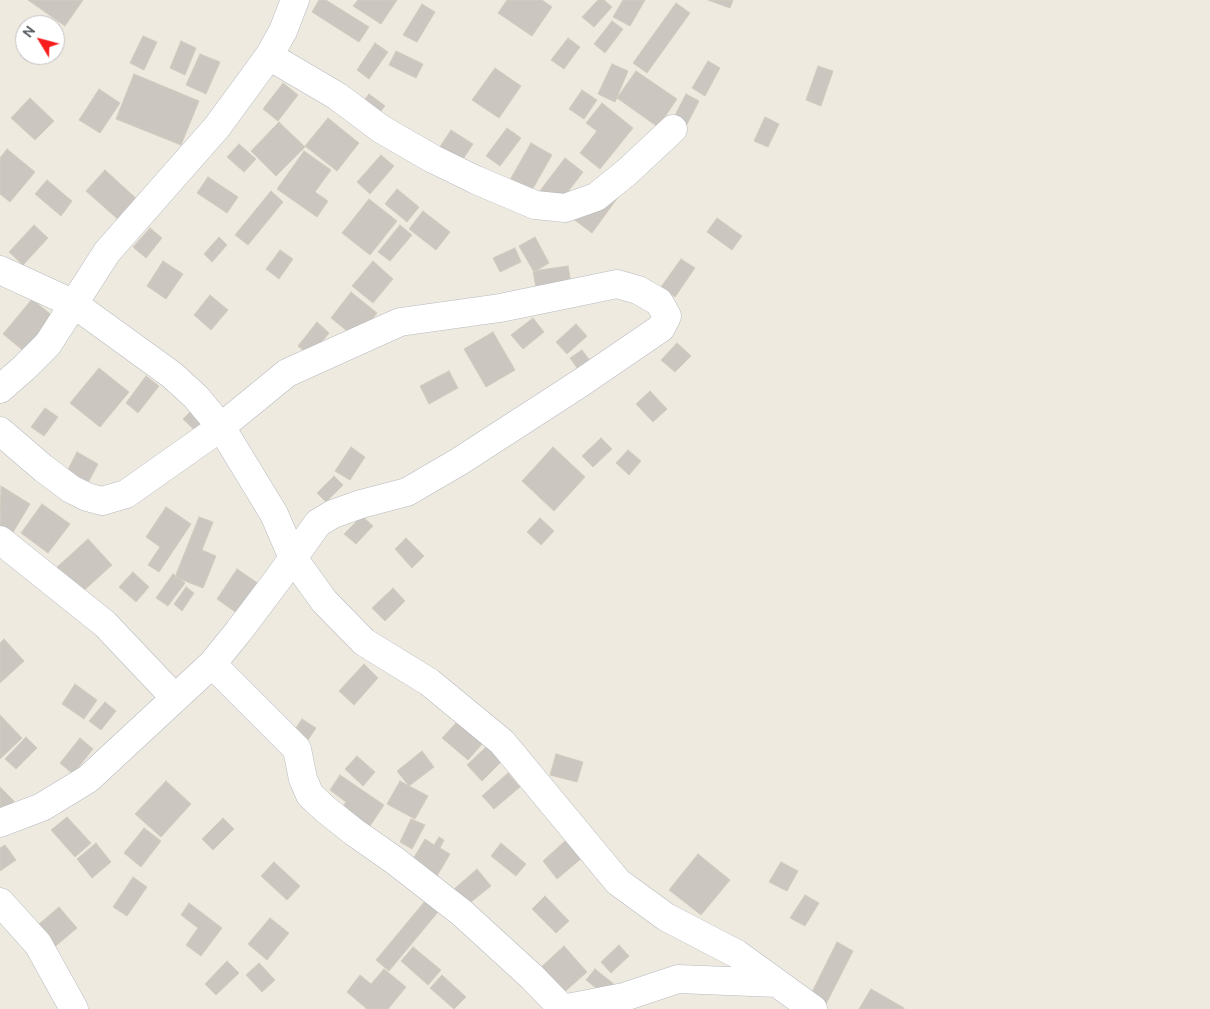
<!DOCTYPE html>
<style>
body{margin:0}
#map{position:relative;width:1210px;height:1009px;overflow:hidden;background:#eeeae0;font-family:Ubuntu,sans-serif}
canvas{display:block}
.north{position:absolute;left:15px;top:15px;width:50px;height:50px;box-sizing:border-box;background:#fff;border:1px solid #bdbfc1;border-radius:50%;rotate:307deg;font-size:14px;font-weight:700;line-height:20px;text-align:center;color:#595e63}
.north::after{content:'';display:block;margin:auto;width:18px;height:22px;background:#f81c1d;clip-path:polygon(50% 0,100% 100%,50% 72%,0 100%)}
</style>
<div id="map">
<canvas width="1210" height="1009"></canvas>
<div class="north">N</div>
</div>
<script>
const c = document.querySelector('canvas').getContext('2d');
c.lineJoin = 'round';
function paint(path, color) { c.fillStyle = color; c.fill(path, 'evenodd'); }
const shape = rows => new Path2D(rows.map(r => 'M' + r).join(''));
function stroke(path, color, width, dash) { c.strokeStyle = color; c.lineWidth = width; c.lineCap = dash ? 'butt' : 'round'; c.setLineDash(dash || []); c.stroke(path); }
const building = shape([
 [28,0,83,0,65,26,28,0],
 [319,0,326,0,369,27,359,42,312,12,319,0],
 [358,0,397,0,381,24,353,6,358,0],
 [507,0,542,0,552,7,532,36,498,13,507,0],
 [598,0,604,0,612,7,594,27,582,17,598,0],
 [623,0,645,0,630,26,613,17,623,0],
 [708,0,733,0,730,8,708,0],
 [676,3,690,13,647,73,633,63,676,3],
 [422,4,435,12,417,42,403,35,422,4],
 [612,21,623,29,605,53,594,44,612,21],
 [143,36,157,42,144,70,130,63,143,36],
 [568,38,580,47,564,69,551,60,568,38],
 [181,41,196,48,185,75,170,68,181,41],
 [375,43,388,52,369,79,357,70,375,43],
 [396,51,423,64,416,78,389,65,396,51],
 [200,54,220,62,206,94,186,85,200,54],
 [708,61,720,68,705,96,692,88,708,61],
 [612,64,628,71,615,102,598,94,612,64],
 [818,66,833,71,821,106,806,100,818,66],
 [495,68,521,86,499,118,472,100,495,68],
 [636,71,677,99,658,127,617,98,636,71],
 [134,74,199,101,181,145,116,119,134,74],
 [283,83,298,95,278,121,263,109,283,83],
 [99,89,120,103,100,133,79,120,99,89],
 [582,90,597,100,584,119,569,109,582,90],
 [369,94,385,106,373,120,358,108,369,94],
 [686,94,699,101,681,136,668,129,686,94],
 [30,98,54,121,35,140,11,118,30,98],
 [602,103,633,128,600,169,580,153,597,131,586,123,602,103],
 [765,117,779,124,768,147,754,141,765,117],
 [328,118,359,143,337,171,305,146,328,118],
 [279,122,305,147,276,176,251,151,279,122],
 [507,128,521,138,500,166,486,156,507,128],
 [451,130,473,144,454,173,432,159,451,130],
 [531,143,552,155,527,199,506,187,531,143],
 [239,144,256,159,244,172,227,157,239,144],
 [7,149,35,172,10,202,0,194,0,158,7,149],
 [304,151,331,170,315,192,328,201,317,217,277,189,304,151],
 [381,155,394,166,370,194,357,182,381,155],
 [565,158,583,172,557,206,539,192,565,158],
 [105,170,139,201,121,222,86,191,105,170],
 [208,177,238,197,227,213,197,193,208,177],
 [47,180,72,201,61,216,35,194,47,180],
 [397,189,419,207,407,222,385,204,397,189],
 [624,189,592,233,572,218,624,189],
 [271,191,283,202,248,245,235,235,271,191],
 [369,199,397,221,370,255,342,233,369,199],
 [423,211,450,232,436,250,409,229,423,211],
 [717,218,742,236,732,250,707,232,717,218],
 [34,225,48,238,23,265,9,252,34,225],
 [400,225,412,235,390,261,378,252,400,225],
 [150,228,162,238,146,258,133,247,150,228],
 [219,237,227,245,212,262,204,254,219,237],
 [535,237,549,263,534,272,519,246,535,237],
 [515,248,521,262,500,272,493,258,515,248],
 [280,250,293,259,279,279,266,269,280,250],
 [681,259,695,268,675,297,661,287,681,259],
 [163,261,183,274,166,299,147,286,163,261],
 [373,261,393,279,373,303,352,286,373,261],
 [568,266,573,294,538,300,533,271,568,266],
 [351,292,377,313,357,339,331,318,351,292],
 [210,295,228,310,211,330,194,315,210,295],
 [32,299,60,322,31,357,3,334,32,299],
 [533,318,544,332,523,349,511,335,533,318],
 [317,322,329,333,310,356,298,346,317,322],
 [576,324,587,336,567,354,556,342,576,324],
 [493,332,515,370,486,387,464,349,493,332],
 [677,343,691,356,675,372,661,360,677,343],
 [582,350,597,370,585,379,570,358,582,350],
 [99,368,129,392,100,427,70,403,99,368],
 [449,371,458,388,429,404,420,386,449,371],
 [146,376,159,386,138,413,126,403,146,376],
 [650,391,667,409,653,422,636,404,650,391],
 [45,408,58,417,44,436,31,427,45,408],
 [194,408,219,431,208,443,183,419,194,408],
 [601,438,612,449,593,467,582,456,601,438],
 [351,447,365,457,350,480,335,471,351,447],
 [553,447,585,477,554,511,522,481,553,447],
 [628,450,641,461,629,475,616,463,628,450],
 [77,452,98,464,83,492,62,481,77,452],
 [334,476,343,485,326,502,317,493,334,476],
 [1,486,30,504,12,534,0,526,1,486],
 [42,504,70,524,48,553,21,533,42,504],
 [166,507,191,524,159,572,148,565,160,547,146,537,166,507],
 [362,516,373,526,356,544,344,534,362,516],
 [199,517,213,522,202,550,216,556,203,588,175,577,199,517],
 [540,518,554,531,541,545,527,532,540,518],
 [406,538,424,556,412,568,395,549,406,538],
 [88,539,112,565,80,594,56,568,88,539],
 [237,569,259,584,238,614,217,599,237,569],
 [133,572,149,587,136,602,119,587,133,572],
 [173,574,185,583,168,606,156,598,173,574],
 [186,587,194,593,182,611,174,604,186,587],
 [393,588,405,601,385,621,372,608,393,588],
 [4,639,24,661,0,683,0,643,4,639],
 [364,664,378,678,354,705,339,691,364,664],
 [75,684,97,700,84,719,62,704,75,684],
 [105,702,116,711,101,730,89,721,105,702],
 [0,715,22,738,0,759,0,715],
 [302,719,316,728,302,749,288,740,302,719],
 [457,722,483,743,468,760,442,738,457,722],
 [26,737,37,748,16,769,5,759,26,737],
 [80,738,93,749,73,774,60,763,80,738],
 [487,746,502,761,482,781,467,765,487,746],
 [422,751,434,767,409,786,397,771,422,751],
 [556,754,583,762,577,782,550,775,556,754],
 [357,756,375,772,363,786,345,769,357,756],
 [508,773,520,787,494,809,482,796,508,773],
 [340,775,384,805,364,835,336,816,346,802,330,790,340,775],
 [166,781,191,804,161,837,135,814,166,781],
 [400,781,428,796,415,819,387,804,400,781],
 [0,787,14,801,4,811,0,807,0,787],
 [67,817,91,843,75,857,51,830,67,817],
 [223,818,234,829,213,850,202,839,223,818],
 [411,819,425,825,412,849,400,842,411,819],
 [144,828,161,841,141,867,124,853,144,828],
 [439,837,444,840,440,848,450,854,434,881,409,866,425,839,434,845,439,837],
 [566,840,582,858,557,879,543,861,566,840],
 [96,843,111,862,92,878,77,859,96,843],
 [501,843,526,864,516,876,491,856,501,843],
 [5,845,16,860,0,871,0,848,5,845],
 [698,854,730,880,701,915,669,890,698,854],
 [274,862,300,886,287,900,261,876,274,862],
 [781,862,798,871,787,891,769,882,781,862],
 [477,869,491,886,466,906,453,890,477,869],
 [133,877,147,887,127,916,113,907,133,877],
 [805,895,819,903,805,926,790,918,805,895],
 [545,896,569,921,556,933,532,909,545,896],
 [425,901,438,912,389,971,376,960,425,901],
 [189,903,222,928,201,956,186,945,198,928,181,915,189,903],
 [59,907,77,928,51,950,33,929,59,907],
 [270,918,289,933,267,960,248,944,270,918],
 [837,942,853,951,826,1004,810,996,837,942],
 [619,945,629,956,611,973,601,962,619,945],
 [564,946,587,972,561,995,538,970,564,946],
 [413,947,441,970,428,985,401,961,413,947],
 [227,961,239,973,216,995,205,984,227,961],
 [259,963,275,980,262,992,246,975,259,963],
 [384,969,406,987,388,1009,367,1009,347,992,360,975,371,984,384,969],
 [595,969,615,985,606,996,586,980,595,969],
 [442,975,466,997,454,1009,430,988,442,975],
 [871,989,904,1008,904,1009,859,1009,871,989]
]);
const minor = shape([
 [269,56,337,96,381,129,433,159,476,180,535,205,565,208,596,197,627,172,673,129],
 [0,270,74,304,172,375,196,397,221,427,274,514,293,558,324,601,364,642,429,682,502,742,618,882,666,917,737,954,813,1009],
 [0,389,24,368,48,344,107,252,217,127,269,56,283,31,295,0],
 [0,431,43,468,71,489,87,497,102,501,126,494,221,427,287,373,400,322,500,308,617,284,638,290,659,302,667,316,661,328,579,384,460,461,407,492,361,504,333,514,318,523,278,579,238,632,212,664,88,779,42,807,0,823],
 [0,540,105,624,175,698],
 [212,664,297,749,303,779,310,795,325,809,354,832,394,860,462,913,532,977,563,1009],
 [0,902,38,944,74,1009],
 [562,1009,624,997,678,979,777,983]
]);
paint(building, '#cbc6bf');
stroke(building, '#d3cbbe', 1);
stroke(minor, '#b6babf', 29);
stroke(minor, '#fff', 28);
</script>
